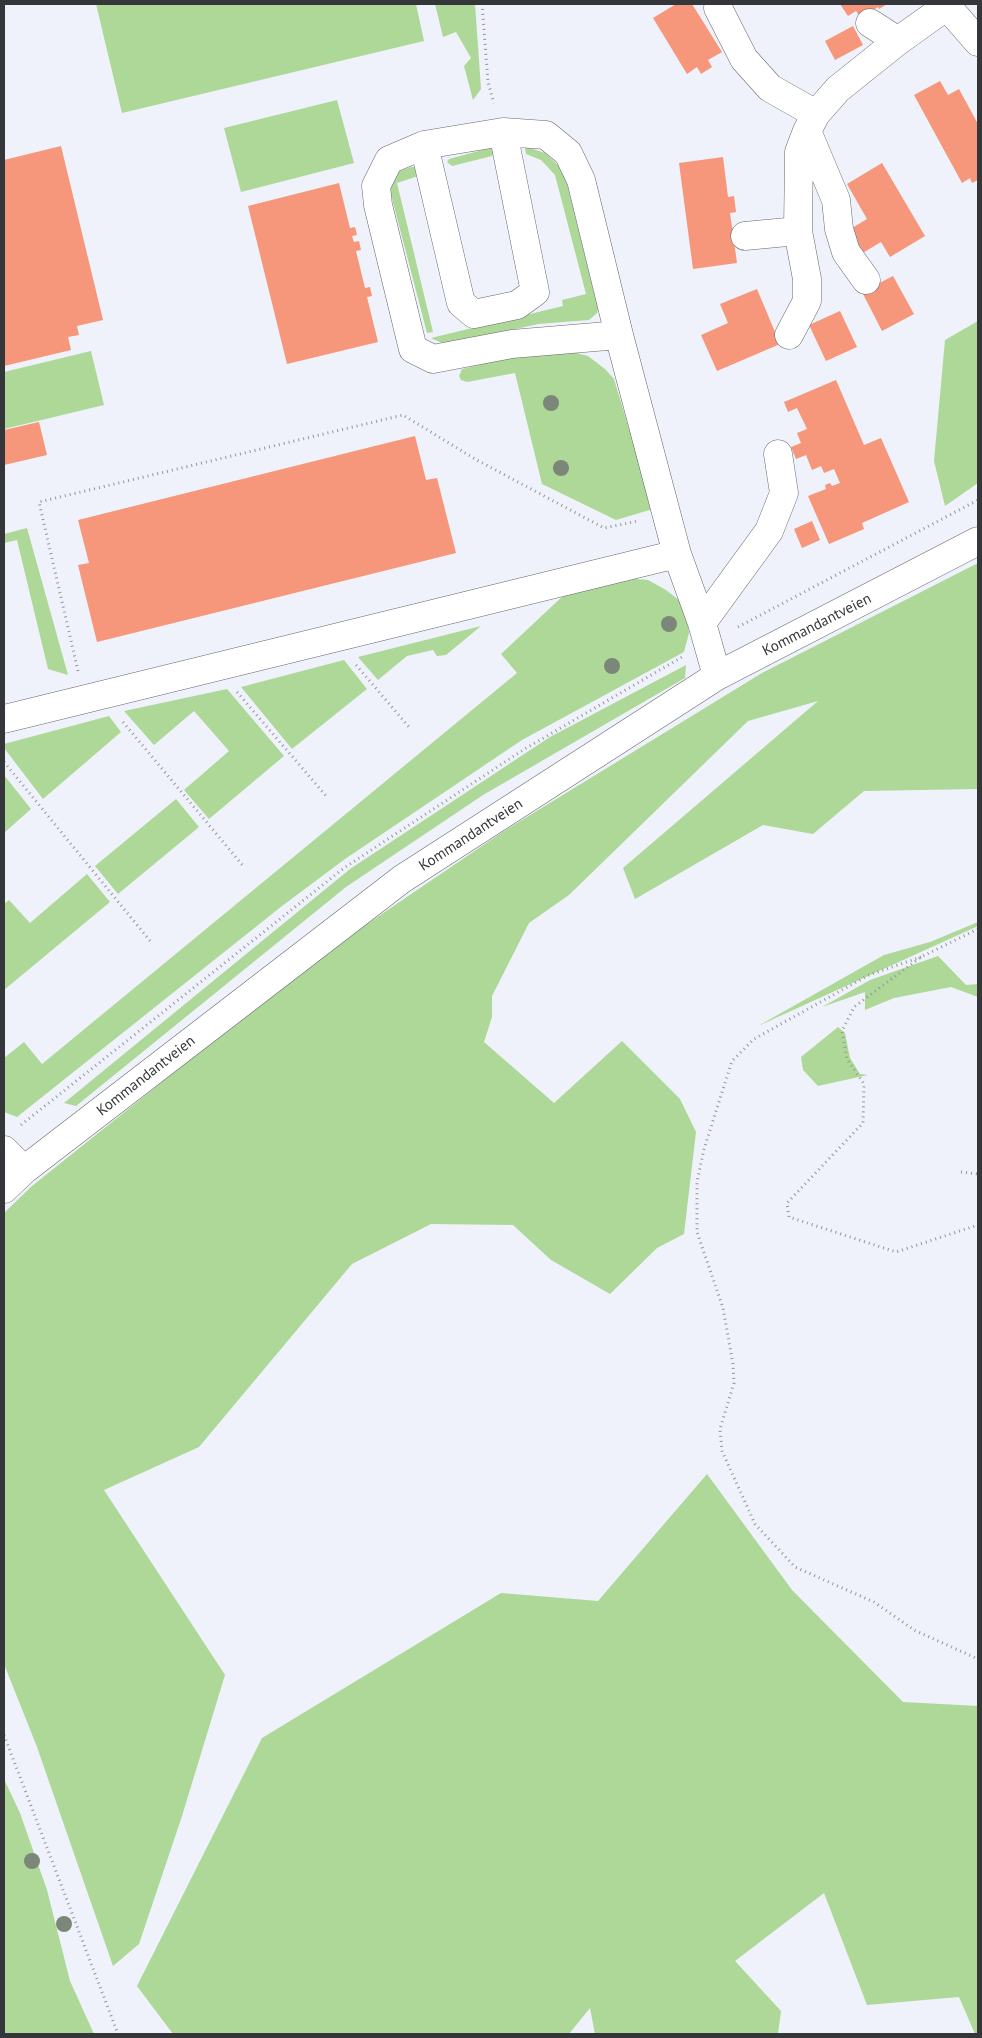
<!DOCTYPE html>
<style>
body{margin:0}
#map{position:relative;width:982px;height:2038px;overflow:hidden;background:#eff2fa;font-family:"PT Sans",sans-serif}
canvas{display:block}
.frame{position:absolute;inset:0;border:5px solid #353639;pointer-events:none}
</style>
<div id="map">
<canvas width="982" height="2038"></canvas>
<div class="frame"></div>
</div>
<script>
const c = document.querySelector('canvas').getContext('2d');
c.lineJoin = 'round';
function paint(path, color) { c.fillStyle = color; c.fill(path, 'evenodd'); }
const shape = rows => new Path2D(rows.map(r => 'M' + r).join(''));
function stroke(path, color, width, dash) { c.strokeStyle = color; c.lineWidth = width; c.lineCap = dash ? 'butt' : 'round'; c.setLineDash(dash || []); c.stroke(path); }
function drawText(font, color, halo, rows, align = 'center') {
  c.font = font + ' "PT Sans",sans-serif'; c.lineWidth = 4.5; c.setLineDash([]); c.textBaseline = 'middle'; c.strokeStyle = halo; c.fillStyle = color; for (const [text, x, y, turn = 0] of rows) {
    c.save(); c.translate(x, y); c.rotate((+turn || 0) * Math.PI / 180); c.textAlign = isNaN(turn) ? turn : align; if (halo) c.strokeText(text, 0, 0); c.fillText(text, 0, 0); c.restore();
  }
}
const green = shape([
 [96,4,416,4,424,41,122,113],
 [435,4,475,4,481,89,473,100,464,66,471,58,456,32,443,37],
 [337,100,354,163,241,192,224,128],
 [527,147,545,153,561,168,565,176,598,309,597,313,589,320,538,324,454,343,442,343,431,338,563,306,562,300,586,294,555,175,541,160,526,154,525,149],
 [490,148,494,153,492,156,452,166,447,162,449,159],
 [411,167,417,167,418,176,397,183,433,332,427,333,389,187,397,172],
 [978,321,978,483,945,506,934,461,945,340],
 [545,349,565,350,588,356,605,369,614,379,653,509,616,520,542,484,515,373,467,382,461,380,459,376,462,369],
 [91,351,104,405,4,429,4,372],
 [27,528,68,675,48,669,17,540,4,543,4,534],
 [978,563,978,789,864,791,813,834,763,825,635,899,623,868,818,701,748,721,569,895,529,923,492,996,492,1017,484,1042,554,1103,622,1041,680,1099,696,1132,684,1234,657,1248,610,1294,551,1260,513,1225,431,1224,352,1264,199,1447,104,1490,225,1675,182,1816,139,1944,113,1966,37,1747,4,1664,4,1213,32,1186,317,958,504,831,762,673],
 [626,578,648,580,666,590,684,604,689,633,684,652,522,740,345,859,282,906,17,1117,4,1112,4,1058,24,1042,42,1064,517,673,501,654,564,595],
 [481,626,446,655,437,656,433,650,407,656,378,680,358,657],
 [344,660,367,689,292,749,241,687],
 [686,665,685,678,483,795,346,887,76,1106,64,1103,350,869,550,737],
 [227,689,284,756,209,819,184,790,229,751,194,711,154,745,124,711],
 [109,716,121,732,43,799,4,748,4,744],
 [4,775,31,809,4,833],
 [176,799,199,827,118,894,95,866],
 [87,874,110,902,4,990,4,904,9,900,30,923],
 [978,922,978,926,758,1026,884,955,930,942],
 [938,956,966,985,978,984,978,997,951,987,894,998,865,1010,865,992,822,1007,870,980],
 [838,1027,845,1033,850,1058,860,1074,868,1075,818,1086,803,1070,801,1057],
 [707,1474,792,1590,903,1702,978,1706,978,2034,975,2034,959,1997,867,2005,824,1893,735,1961,781,2011,778,2034,595,2034,590,2008,569,2034,173,2034,137,1986,262,1738,501,1593,598,1601],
 [4,1779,20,1813,47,1890,70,1981,94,2034,4,2034]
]);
const building = shape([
 [676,4,692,4,722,52,708,60,712,67,701,74,697,67,687,74,653,18],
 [840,4,887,4,879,9,878,7,861,18,856,11,848,16],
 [853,26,863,45,835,60,825,41],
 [940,81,948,95,959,89,978,124,978,180,972,183,970,178,962,183,914,95],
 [61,146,103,320,77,326,79,335,68,337,71,350,4,366,4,160],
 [723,157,728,197,734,196,736,212,730,213,737,263,693,269,679,163],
 [882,163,925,236,890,257,881,242,861,254,847,231,867,219,847,184],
 [339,183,350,228,355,227,357,235,352,236,354,242,359,241,361,250,356,251,365,288,370,287,372,296,367,297,378,342,287,364,248,206],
 [893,276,914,314,882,331,862,292],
 [757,289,780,344,717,371,701,335,728,323,720,304],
 [840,311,857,347,826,361,809,325],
 [836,380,864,445,881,438,909,502,862,523,864,529,829,544,808,496,826,489,825,485,830,483,832,486,840,483,834,469,824,473,821,466,812,470,806,455,796,459,791,447,801,443,797,433,807,429,797,408,788,412,784,402],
 [39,422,47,455,4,465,4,430],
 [415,436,426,480,437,478,456,553,97,642,78,565,89,563,78,520],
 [812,521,820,540,802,548,794,529]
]);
const path = shape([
 [482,4,488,82,494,103],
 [738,627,978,500],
 [356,665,409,727],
 [78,671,39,502,403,415,475,459,604,528,638,521],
 [237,692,327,797],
 [123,722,244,867],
 [4,762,151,942],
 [978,929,921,957,854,1007,842,1031,847,1059,864,1084,863,1123,787,1203,789,1217,896,1252,978,1225],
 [921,957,869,975,754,1039,732,1061,704,1149,697,1182,697,1232,723,1308,733,1364,734,1383,720,1429,722,1451,755,1524,795,1567,874,1602,914,1630,978,1659],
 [21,1125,344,868,523,750,682,657],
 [961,1172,978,1174],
 [4,1735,118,2034]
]);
const minor = shape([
 [945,4,978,42],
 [718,8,744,59,770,88,816,114],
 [870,23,898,41],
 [807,131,836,200,839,229,846,252,866,280],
 [424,145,461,303,474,314,517,305,535,292,503,132],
 [745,236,798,231],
 [619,335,512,344,433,359,413,349,378,205,376,186,389,160,424,145,503,132,546,135,568,153,581,180,619,335,677,554,702,623,717,676],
 [789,335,807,301,807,279,798,231,799,152,807,131,816,114,838,89,898,41,947,6],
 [702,623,769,531,784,493,778,454],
 [4,719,677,554],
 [4,1150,24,1170],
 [4,1189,24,1170,402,879,717,676,978,541]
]);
const trees = [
 [551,403],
 [561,468],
 [669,624],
 [612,666],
 [32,1861],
 [64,1924]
];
const streetNames = [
 ["Kommandantveien",817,625,-27],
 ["Kommandantveien",471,835,-33],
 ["Kommandantveien",146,1076,-38]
];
paint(green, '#add897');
paint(building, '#f6967a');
stroke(minor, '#66686f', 29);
stroke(path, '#93969b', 3, [1, 4]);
stroke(minor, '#fff', 28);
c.fillStyle = '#7a8779';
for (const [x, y] of trees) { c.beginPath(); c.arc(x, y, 8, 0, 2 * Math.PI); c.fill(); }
drawText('15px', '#353639', '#fff', streetNames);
</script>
